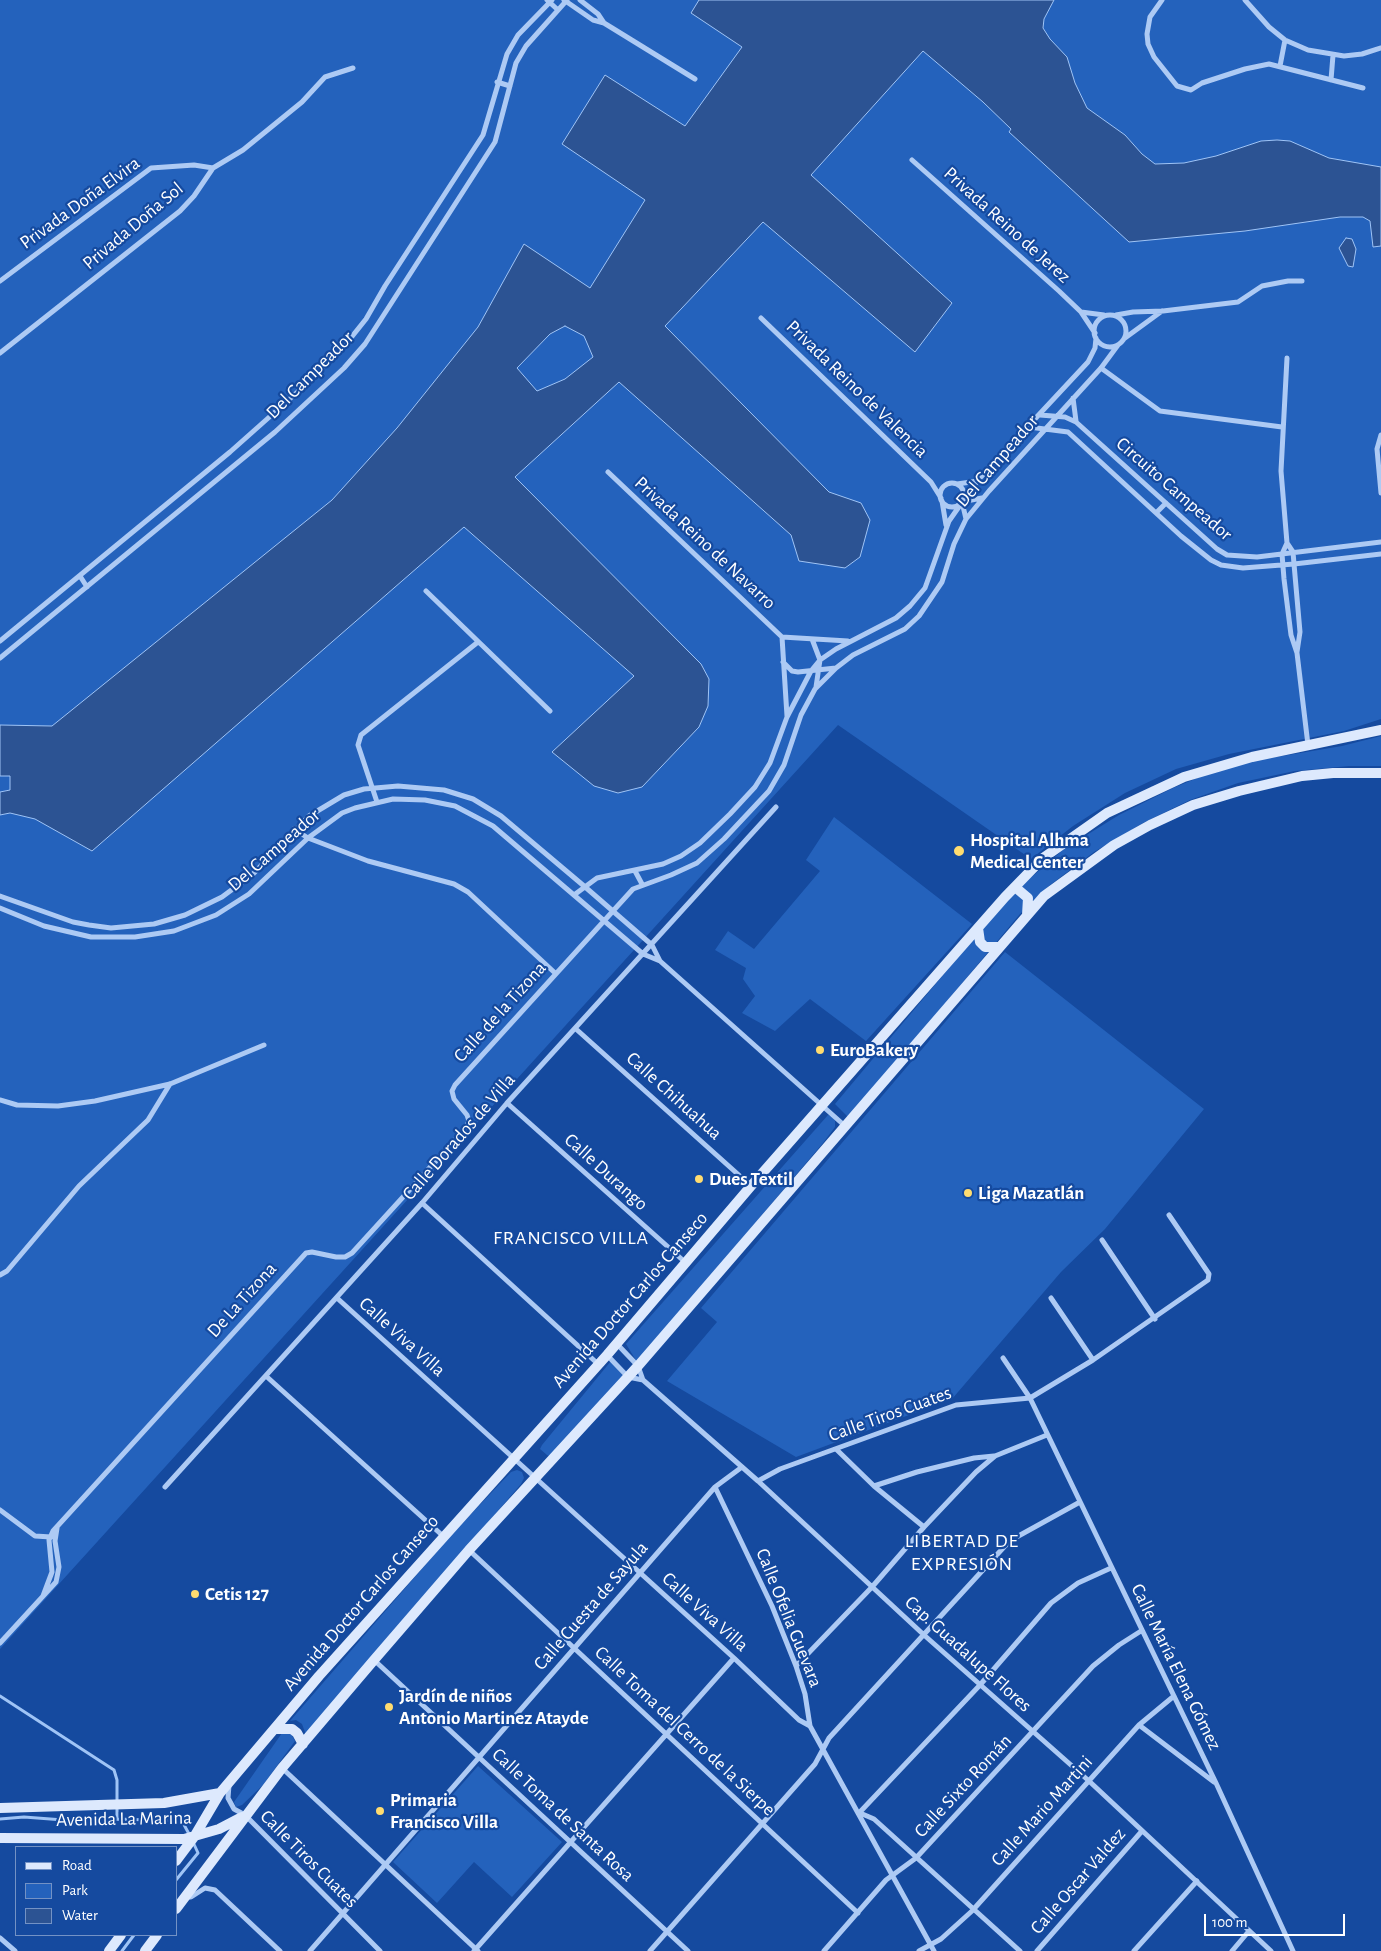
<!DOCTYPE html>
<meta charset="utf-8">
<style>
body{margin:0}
#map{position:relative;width:1381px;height:1951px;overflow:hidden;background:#154a9f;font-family:"Alegreya Sans",sans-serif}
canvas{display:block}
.legend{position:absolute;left:15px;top:1846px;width:162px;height:90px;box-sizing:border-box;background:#154a9f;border:1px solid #7392c5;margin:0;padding:6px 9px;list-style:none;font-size:15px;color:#fff}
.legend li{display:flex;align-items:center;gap:10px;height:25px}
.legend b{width:25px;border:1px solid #7392c5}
.scale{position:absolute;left:1204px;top:1914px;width:141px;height:22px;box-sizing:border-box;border:2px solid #fff;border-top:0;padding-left:6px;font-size:15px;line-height:18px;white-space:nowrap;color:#fff;-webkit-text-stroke:4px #154a9f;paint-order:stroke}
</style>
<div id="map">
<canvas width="1381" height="1951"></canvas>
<ul class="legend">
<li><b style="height:6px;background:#dde9fd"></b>Road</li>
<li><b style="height:14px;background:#2462bc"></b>Park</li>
<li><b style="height:14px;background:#2c5393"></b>Water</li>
</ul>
<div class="scale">100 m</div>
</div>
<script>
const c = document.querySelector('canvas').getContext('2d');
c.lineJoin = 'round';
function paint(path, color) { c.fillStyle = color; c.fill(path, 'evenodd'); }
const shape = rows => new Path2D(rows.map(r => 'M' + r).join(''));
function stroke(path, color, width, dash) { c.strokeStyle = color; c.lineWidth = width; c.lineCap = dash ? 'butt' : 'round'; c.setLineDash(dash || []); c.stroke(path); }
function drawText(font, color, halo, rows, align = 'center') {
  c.font = font + ' "Alegreya Sans",sans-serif'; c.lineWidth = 4.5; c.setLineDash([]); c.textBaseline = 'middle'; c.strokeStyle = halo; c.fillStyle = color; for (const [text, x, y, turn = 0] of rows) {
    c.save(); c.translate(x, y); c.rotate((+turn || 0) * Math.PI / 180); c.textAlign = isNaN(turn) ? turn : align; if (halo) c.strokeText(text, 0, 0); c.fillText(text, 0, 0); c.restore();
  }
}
const green = shape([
 [0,0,1381,0,1381,719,1344,731,1229,754,1176,769,1125,793,1073,826,1031,859,838,725,0,1649],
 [1381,736,1381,766,1349,766,1295,771,1238,783,1190,800,1143,823,1094,852,1050,885,1020,914,849,1118,835,1104,975,937,1020,887,1064,849,1119,815,1173,788,1207,774,1252,761,1342,746],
 [834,817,972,924,866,1041,810,999,775,1031,742,1013,755,996,743,979,746,968,715,950,728,931,754,949,820,871,806,860],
 [1005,952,1204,1109,1105,1229,1061,1272,952,1399,796,1457,667,1381,717,1322,701,1308],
 [828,1115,832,1116,835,1121,835,1127,823,1143,637,1362,626,1344],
 [611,1361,623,1376,554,1459,547,1455,540,1449,542,1445],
 [517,1470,522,1472,524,1478,521,1484,306,1735,302,1724,296,1720,290,1721,453,1533,511,1472],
 [290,1732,295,1741,263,1785,242,1805,236,1807,234,1802,282,1733],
 [478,1766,562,1842,512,1897,474,1862,437,1903,393,1862]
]);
const water = shape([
 [699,0,1054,0,1044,19,1043,28,1050,39,1067,57,1075,83,1087,108,1125,135,1142,154,1155,164,1184,163,1216,156,1261,141,1277,140,1290,141,1329,158,1381,167,1381,246,1373,247,1370,221,1363,217,1340,217,1245,231,1129,242,1009,132,1011,129,983,102,923,51,811,175,952,303,915,352,763,222,665,326,829,492,861,503,870,520,860,557,845,568,799,561,791,535,619,382,515,477,701,664,709,679,708,706,699,727,642,787,618,793,594,786,552,752,634,676,464,527,92,851,35,819,10,813,0,815,0,792,10,790,10,776,0,776,0,725,52,726,332,500,397,428,478,327,524,244,590,288,645,200,562,144,605,75,685,126,742,47,691,13,699,0],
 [565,326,584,336,593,357,565,379,537,391,517,368,550,334,565,326],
 [1346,238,1352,239,1356,249,1353,267,1348,266,1339,248,1346,238]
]);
const stream = shape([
 [0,1696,114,1770,117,1780,117,1819,103,1823,24,1817,0,1819],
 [117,1819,182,1821,189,1834],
 [176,1880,198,1853,193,1842],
 [122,1951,134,1935]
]);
const minor = shape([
 [547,0,558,10],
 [564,0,593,20,604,23,695,79],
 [580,0,598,14,604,23],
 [1162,0,1150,17,1147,34,1148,44,1154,57,1177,86,1191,90,1202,83,1245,69,1269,64,1363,88],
 [1245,0,1269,27,1285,40,1308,50,1344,56,1362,54,1381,48],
 [1280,66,1285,40],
 [1331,80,1333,55],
 [497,82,510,86],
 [912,160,1059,291,1081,312,1095,333],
 [0,281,151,168,194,165,213,168],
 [1081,312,1104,315],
 [1116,315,1133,312,1163,311,1238,302,1262,286,1288,281,1302,281],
 '1094 331a16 16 0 1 1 32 0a16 16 0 1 1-32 0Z',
 [761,318,931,482,941,498],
 [1125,338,1162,311],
 [0,353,180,211,194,196,213,168,243,150,302,102,325,77,353,68],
 [1101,368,1160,411,1282,427],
 [1073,398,1076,421],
 [1040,415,1065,417,1076,422,1217,549,1227,555,1257,557,1381,542],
 [1029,427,1068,432,1181,536,1211,560,1221,565,1243,568,1294,564,1293,552,1287,543,1281,471,1287,358],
 [1381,435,1377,449,1381,493],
 [608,472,782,637],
 '940 495a12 12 0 1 1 24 0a12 12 0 1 1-24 0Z',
 [957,484,978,481],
 [942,501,946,525],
 [961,502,982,498],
 [962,502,966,519],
 [1157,512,1166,503],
 [1287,543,1282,554,1284,579,1291,635,1297,653,1308,745],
 [80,576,87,587],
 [426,591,550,711],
 [782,637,787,716],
 [782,637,848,641],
 [812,639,820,660,816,687],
 [0,641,230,452,302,388,346,344,366,319,385,286,483,135,507,54,518,35,552,0],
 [1297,652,1300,632,1294,564,1381,554],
 [0,658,275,432,344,368,365,344,495,142,516,63,526,46,567,0],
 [783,662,792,671,798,672,836,668],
 [377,802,358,745,361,735,478,642],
 [294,829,308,838,368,861,454,884,468,892,555,973],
 [635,871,642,884],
 [574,895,597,878,663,864,681,856,700,843,730,814,755,787,770,763,787,717,811,671,820,660,836,649,896,618,910,606,925,588,949,521,956,511,978,480,1088,362,1095,348,1096,338],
 [0,896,73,922,89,925,111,928,154,924,185,915,222,897,253,874,309,816,344,795,364,789,398,786,444,790,473,799,501,816,584,886,652,945,660,961,845,1126],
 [0,908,44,926,91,937,135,937,174,931,216,915,249,894,308,838,342,813,355,808,393,799,425,800,455,806,493,826,643,954,660,961],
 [576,1029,751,1186],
 [0,1100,17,1105,58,1106,95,1101,170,1084,264,1045],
 [507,1103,686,1263],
 [422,1203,598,1364],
 [1102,1240,1155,1319],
 [0,1275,7,1271,79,1186,148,1120,170,1084],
 [337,1298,734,1658,799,1720,810,1726],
 [1051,1298,1093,1360],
 [617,1344,638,1366,643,1380,758,1481,924,1635,1089,1781,1271,1951],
 [607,1355,628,1377,643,1380],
 [1003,1358,1030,1398,1216,1783,1293,1951],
 [266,1376,443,1536],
 [836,1449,874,1486,924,1527],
 [758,1481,780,1469,956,1405,1030,1398,1093,1360,1208,1280,1209,1274,1169,1215],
 [874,1486,917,1472,974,1458,994,1456],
 [165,1487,422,1203,507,1103,776,807],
 [715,1487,772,1606,796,1666,805,1694,810,1726,934,1951],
 [0,1510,35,1536,51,1537],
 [469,1550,858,1913],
 [43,1596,52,1572,49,1540,53,1531,306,1253,312,1252,336,1257,345,1257,352,1253,465,1129,469,1121,467,1115,454,1099,452,1091,455,1085,633,889,671,875,697,863,724,839,769,791,784,765,801,715,815,689,836,668,853,655,905,629,919,616,942,582,954,544,966,519,989,491,1101,368,1118,345],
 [0,1643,56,1582,59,1567,55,1541,57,1528],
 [374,1660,688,1951],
 [796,1666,872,1587,924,1527,976,1472,995,1456,1047,1435],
 [1139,1725,1214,1782],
 [282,1768,478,1951],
 [229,1785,228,1798,234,1809,245,1815,380,1951],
 [860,1812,980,1685,1051,1603,1078,1583,1111,1568],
 [860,1813,874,1819,1020,1951],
 [186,1897,191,1897,205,1888,215,1890,280,1951],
 [0,1938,15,1951],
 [310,1951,715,1487,742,1467],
 [474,1951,734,1658],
 [650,1951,815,1764,829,1738,1004,1547,1013,1539,1080,1502],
 [824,1951,886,1880,916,1858,1093,1666,1119,1645,1141,1631],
 [919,1951,941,1939,972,1911,1139,1725,1174,1696],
 [1037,1951,1142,1831],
 [1134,1951,1197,1881],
 [1232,1951,1249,1931]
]);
const secondary = shape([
 [1015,887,1028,898,1027,915],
 [978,928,980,942,985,947,1000,947],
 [275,1729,292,1729,297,1733,303,1744],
 [0,1808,164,1803,220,1793],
 [0,1838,184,1839,219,1829,242,1817],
 [176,1861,194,1837,220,1793,319,1676,607,1355,751,1186,1005,897,1043,858,1107,813,1184,777,1252,757,1381,730],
 [176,1909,282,1768,374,1660,469,1550,638,1366,1044,896,1114,845,1150,825,1193,805,1239,791,1302,776,1333,773,1381,773],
 [109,1951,121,1935],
 [145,1951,157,1935]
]);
const markers = [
 [959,851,6,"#ffdc70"],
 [820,1050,5,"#ffdc70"],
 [699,1179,5,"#ffdc70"],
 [968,1193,5,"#ffdc70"],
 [195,1594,5,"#ffdc70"],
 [389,1707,5,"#ffdc70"],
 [380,1811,5,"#ffdc70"]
];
const streetNames = [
 ["Privada Doña Elvira",80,203,-36],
 ["Privada Reino de Jerez",1007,225,42],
 ["Privada Doña Sol",133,226,-40],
 ["Del Campeador",310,375,-45],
 ["Privada Reino de Valencia",857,389,44],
 ["Del Campeador",997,461,-49],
 ["Circuito Campeador",1174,489,41],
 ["Privada Reino de Navarro",705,543,43],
 ["Del Campeador",274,850,-41],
 ["Calle de la Tizona",500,1012,-48],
 ["Calle Chihuahua",674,1096,42],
 ["Calle Dorados de Villa",459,1137,-49],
 ["Calle Durango",606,1172,42],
 ["De La Tizona",242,1300,-48],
 ["Avenida Doctor Carlos Canseco",630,1300,-49],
 ["Calle Viva Villa",402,1337,42],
 ["Calle Tiros Cuates",890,1414,-20],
 ["Avenida Doctor Carlos Canseco",361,1603,-49],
 ["Calle Cuesta de Sayula",591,1606,-49],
 ["Calle Viva Villa",705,1612,42],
 ["Calle Ofelia Guevara",789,1618,68],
 ["Cap. Guadalupe Flores",968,1654,42],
 ["Calle María Elena Gómez",1176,1667,64],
 ["Calle Toma del Cerro de la Sierpe",685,1731,43],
 ["Calle Sixto Román",963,1786,-47],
 ["Calle Mario Martini",1042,1811,-48],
 ["Calle Toma de Santa Rosa",563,1815,43],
 ["Avenida La Marina",124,1819,-1],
 ["Calle Tiros Cuates",309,1859,45],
 ["Calle Oscar Valdez",1078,1881,-49]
];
const poiNames = [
 ["Hospital Alhma",970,840],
 ["Medical Center",970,862],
 ["EuroBakery",830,1050],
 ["Dues Textil",709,1179],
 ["Liga Mazatlán",978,1193],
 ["Cetis 127",205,1594],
 ["Jardín de niños",399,1696],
 ["Antonio Martinez Atayde",399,1718],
 ["Primaria",390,1800],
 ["Francisco Villa",390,1822]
];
const neighbourhoodNames = [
 ["FRANCISCO VILLA",571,1238],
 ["LIBERTAD DE",962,1541],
 ["EXPRESIÓN",962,1564]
];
paint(green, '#2462bc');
paint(water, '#2c5393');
stroke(water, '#9fc4f6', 1);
stroke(stream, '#9fc4f6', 3);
stroke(minor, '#adcaf4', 5);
stroke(secondary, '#dde9fd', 10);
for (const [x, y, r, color] of markers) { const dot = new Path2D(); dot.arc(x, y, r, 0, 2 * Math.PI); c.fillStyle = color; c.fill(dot); stroke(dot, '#154a9f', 2); }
drawText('19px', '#fff', '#154a9f', streetNames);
drawText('bold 19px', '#fff', '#154a9f', poiNames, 'left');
c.letterSpacing = '1px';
drawText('20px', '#fff', '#154a9f', neighbourhoodNames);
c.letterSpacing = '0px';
</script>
